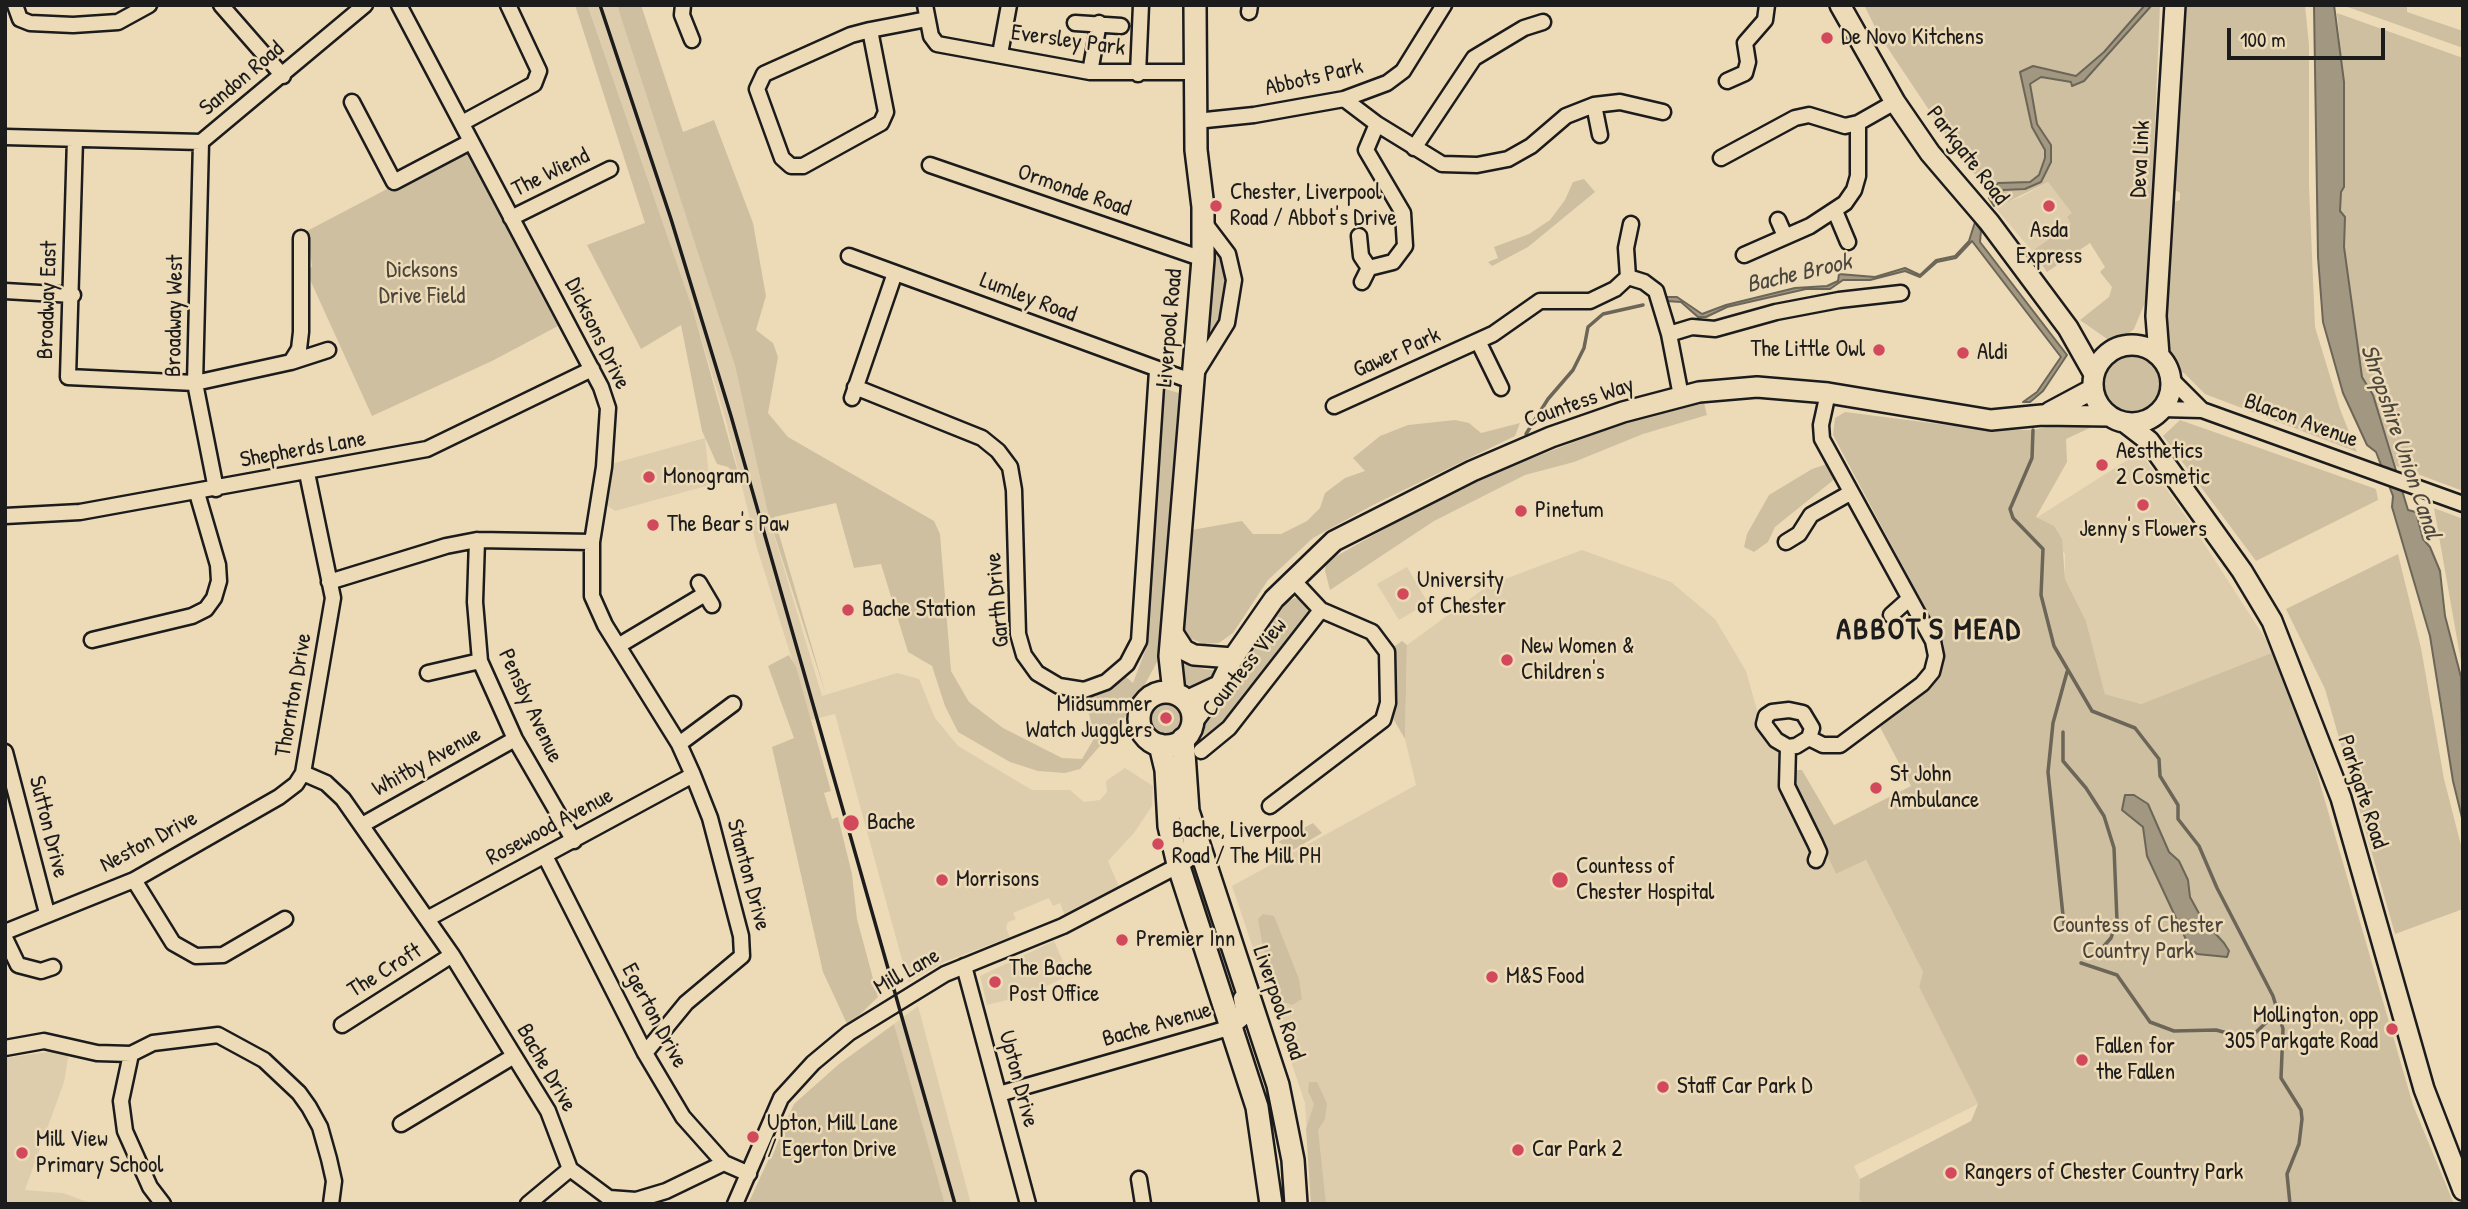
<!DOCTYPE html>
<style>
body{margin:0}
#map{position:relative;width:2468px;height:1209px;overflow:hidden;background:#eddbb8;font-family:"Patrick Hand",sans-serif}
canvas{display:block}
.frame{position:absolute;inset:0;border:7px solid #1c1c1c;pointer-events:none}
.scale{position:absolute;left:2227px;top:28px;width:158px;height:32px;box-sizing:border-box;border:4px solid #1c1c1c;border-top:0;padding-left:9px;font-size:21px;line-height:24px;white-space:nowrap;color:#1c1c1c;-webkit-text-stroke:5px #eddbb8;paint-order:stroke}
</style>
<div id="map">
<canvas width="2468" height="1209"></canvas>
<div class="frame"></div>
<div class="scale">100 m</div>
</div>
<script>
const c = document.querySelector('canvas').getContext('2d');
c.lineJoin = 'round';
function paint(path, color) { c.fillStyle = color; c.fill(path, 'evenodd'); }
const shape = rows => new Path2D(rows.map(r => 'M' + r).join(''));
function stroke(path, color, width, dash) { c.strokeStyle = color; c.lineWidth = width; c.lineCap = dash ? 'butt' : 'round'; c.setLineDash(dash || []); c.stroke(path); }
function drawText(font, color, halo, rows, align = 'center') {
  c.font = font + ' "Patrick Hand",sans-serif'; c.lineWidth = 5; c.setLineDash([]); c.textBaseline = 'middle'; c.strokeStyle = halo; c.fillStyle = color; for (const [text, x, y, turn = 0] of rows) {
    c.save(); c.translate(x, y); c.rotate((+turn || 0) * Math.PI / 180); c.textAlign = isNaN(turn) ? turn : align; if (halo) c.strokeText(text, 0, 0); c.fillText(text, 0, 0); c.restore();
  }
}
const built = shape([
 [588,5,617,5,627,33,735,366,769,518,822,696,897,673,919,679,935,718,958,746,1032,790,1070,790,1084,802,1100,800,1107,792,1106,781,1125,768,1153,786,1152,806,1134,833,1108,861,1120,889,1065,916,1060,903,1053,906,1049,898,1013,913,1016,919,1008,922,1006,928,1010,937,944,962,908,982,835,714,811,720,757,548,726,421,693,310],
 [2048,182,2073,213,2072,224,2032,251,1994,206,2021,197],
 [705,438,710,485,615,511,605,504,611,464],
 [2140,452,2196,531,2274,652,2141,704,2105,694,2086,621,2065,579,2065,554,2036,518],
 [1582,550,1671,582,1715,619,1746,671,1757,710,1836,874,1866,860,1923,972,1919,987,1978,1104,1854,1166,1860,1179,1859,1199,1863,1204,1311,1204,1305,1103,1232,886,1416,785,1405,739,1407,645,1489,585],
 [1407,567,1428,603,1399,620,1377,584],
 [1054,941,1069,975,1031,994,987,1005,980,976],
 [918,1006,971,1204,945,1204,894,1024],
 [55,1051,69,1052,64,1082,25,1190,63,1193,93,1204,5,1204,5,1058]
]);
const green = shape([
 [575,5,588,6,693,310,740,480,728,467,717,464,702,431,681,325,641,349,587,245,645,223],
 [617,5,641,5,683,132,714,120,753,223,766,296,756,330,773,343,778,357,768,413,788,437,934,521,940,534,951,671,969,702,1003,728,1062,758,1082,759,1095,737,1084,695,1106,688,1125,676,1133,683,1148,643,1162,388,1179,393,1160,625,1167,635,1163,651,1131,710,1080,769,1065,773,1038,771,1010,762,958,732,945,706,932,666,908,652,881,564,854,568,836,503,774,517,826,695,769,518,735,366],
 [1864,5,2160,5,2148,295,2134,329,2122,339,2110,341,2080,320,2109,297,2112,287,2100,272,2105,267,2090,243,2047,272,2032,251,2071,224,2067,217,2072,213,2048,182,2001,205,1961,158,1879,35],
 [2183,5,2305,5,2309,45,2309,185,2315,327,2340,409,2357,452,2205,394,2184,373,2177,371,2169,359,2167,287,2173,202,2180,200,2180,193,2173,189],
 [2342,5,2407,5,2407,12,2463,31,2463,48],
 [2337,13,2463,58,2463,491,2396,466,2373,395,2362,377,2344,246,2345,218,2340,211,2341,192,2344,187,2344,83],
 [465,148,558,326,492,361,372,416,307,273,312,266,307,231],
 [1584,179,1595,192,1528,247,1492,266,1488,262,1498,258,1494,247,1529,234,1550,220,1565,200,1573,182],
 [1216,244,1224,256,1228,288,1224,317,1211,341,1204,342,1211,245],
 '2099 385a31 31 0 1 1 62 0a31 31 0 1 1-62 0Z',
 [1704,403,1707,415,1643,434,1574,462,1525,475,1434,521,1330,590,1325,571,1326,562,1432,502,1502,470,1610,428],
 [1845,412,1986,430,2033,430,2068,422,2094,426,2066,439,2067,462,2036,517,2054,526,2062,539,2065,579,2086,621,2105,694,2141,704,2274,652,2297,704,2413,1105,2454,1204,1863,1204,1859,1199,1860,1179,1971,1121,1978,1104,1919,987,1923,972,1866,860,1836,874,1794,785,1795,770,1802,770,1834,825,1911,786,1880,727,1936,681,1944,663,1944,644,1833,435,1835,418],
 [1455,420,1469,423,1481,433,1520,423,1515,436,1373,505,1313,538,1268,580,1233,633,1219,643,1204,644,1191,639,1182,627,1186,531,1242,521,1253,534,1281,534,1307,521,1320,508,1325,493,1345,478,1365,471,1353,458,1380,436,1408,425],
 [2180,420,2376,489,2378,500,2256,561,2163,436],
 [1830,463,1836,478,1775,527,1768,542,1754,552,1744,547,1747,534,1769,495,1812,469],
 [2434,508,2463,519,2463,673],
 [2398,554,2421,648,2444,779,2463,853,2463,909,2395,934,2325,689,2286,609],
 [1295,598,1303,600,1309,612,1221,726,1201,737,1205,724,1215,712,1253,644,1286,602],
 [1402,641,1407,645,1405,739,1391,715,1392,648],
 [789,655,796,667,831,791,824,793,832,819,838,817,852,874,857,919,878,997,848,1026,823,972,772,747,794,738,768,666],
 [1178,658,1193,667,1218,671,1202,686,1182,691],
 '1150 719a16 16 0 1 1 32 0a16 16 0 1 1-32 0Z',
 [1313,823,1322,833,1293,850,1278,842],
 [1263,914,1274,916,1299,979,1302,999,1292,1005,1283,1002,1263,947,1258,919],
 [894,1024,945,1204,748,1204,794,1104,839,1064],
 [1309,1082,1317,1082,1327,1104,1325,1119,1318,1130,1326,1204,1311,1204,1306,1129,1314,1104,1308,1091]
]);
const water = shape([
 [2145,5,2152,5,2084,81,2072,86,2071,82,2041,77,2030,84,2037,124,2051,145,2051,162,2041,182,2025,189,2003,190,1994,206,1989,198,1998,183,2030,182,2039,175,2045,158,2045,150,2032,127,2020,72,2033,66,2076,76,2104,52,2145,5],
 [2314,5,2334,5,2344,82,2344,187,2341,192,2340,211,2345,217,2344,247,2362,377,2373,395,2408,510,2416,512,2423,539,2430,547,2440,571,2445,616,2461,677,2463,822,2453,781,2430,636,2392,507,2393,496,2376,452,2367,445,2343,393,2323,322,2318,257,2314,5],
 [1975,222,1981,231,1980,242,2067,355,2043,391,2030,402,2023,402,2037,392,2061,357,1972,241,1956,258,1937,262,1920,277,1905,271,1870,280,1843,280,1830,289,1806,289,1727,307,1706,317,1698,317,1681,302,1666,301,1666,297,1677,297,1702,314,1726,305,1795,288,1827,286,1838,281,1839,274,1875,277,1905,268,1920,275,1936,260,1955,256,1969,241,1975,222],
 [2125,795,2134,795,2148,804,2169,852,2179,861,2188,880,2190,897,2202,919,2224,943,2229,951,2227,957,2197,954,2190,948,2147,856,2143,827,2122,810,2125,795]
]);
const stream = shape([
 [2033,430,2032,458,2010,509,2013,518,2043,549,2041,595,2054,646,2092,711,2135,728,2159,759,2160,776,2178,805,2178,819,2199,846,2217,888,2273,996,2283,1029,2281,1078,2301,1110,2302,1119,2299,1144,2287,1174,2290,1204],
 [1526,434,1548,399,1573,370,1584,348,1588,327,1603,314,1643,305],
 [2063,732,2063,761,2086,788,2104,816,2114,848,2117,921,2111,938,2096,955],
 [2064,925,2048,772,2053,723,2067,672],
 [2081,963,2117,975,2150,1022,2174,1031,2216,1030,2249,1039,2277,1012]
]);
const minor = shape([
 [15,5,20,19,30,23,73,25,118,22,149,5],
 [221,5,283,76],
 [399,5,601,387,608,408,604,467,592,542,592,596,605,625,679,744,693,775,710,818,741,936,742,956,686,1003,645,1053],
 [683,5,682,15,692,40],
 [925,5,931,36,937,44,1090,72,1194,72],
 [1249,12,1250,5],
 [1075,23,1121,26],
 [870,30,886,112,881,123,803,166,791,166,782,158,757,89,764,74,851,35,870,30,927,19],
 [1000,54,1009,5],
 [1090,72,1099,23],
 [1138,74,1141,5],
 [1727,81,1745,73,1748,62,1745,43,1765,20,1767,5],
 [1344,99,1377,124,1442,164,1477,165,1508,159,1531,146,1566,116,1594,105,1620,102,1663,112],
 [352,102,394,182,470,142],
 [1594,105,1600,135],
 [1196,121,1254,115,1344,99,1387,83,1403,71,1444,5],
 [462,123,534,84,539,71,508,5],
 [5,137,201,142,365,5],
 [75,139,68,377,195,383,291,362,328,350],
 [201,142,195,383,216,489],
 [1414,148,1474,58,1524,28,1543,22],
 [1721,158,1795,118,1809,115,1845,126,1858,123,1895,102],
 [930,165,1203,259],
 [1835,211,1848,242],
 [511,218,610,169],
 [1778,220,1785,236],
 [1359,236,1361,256,1369,268,1393,262,1405,246,1403,213,1366,150,1377,124],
 [1744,255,1810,226,1845,203,1854,190,1858,176,1858,123],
 [849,256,1191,381,1227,323,1234,280,1228,254,1203,221],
 [1628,277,1626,248,1631,224],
 [1362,282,1369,268],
 [5,291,73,295],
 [1669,334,1692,327,1715,329,1776,312,1839,300,1901,293],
 [1478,341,1501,388],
 [291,362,299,349,301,332,301,238],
 [2171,379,2202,410],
 [855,387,982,438,998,451,1010,467,1014,490,1018,634,1024,655,1037,673,1059,686,1084,690,1106,682,1127,664,1139,641,1157,371],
 [852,398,895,273],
 [1334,406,1493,334,1540,301,1590,301,1615,289,1628,277,1644,282,1656,291,1669,334,1681,396],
 [2162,409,2202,410,2463,504],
 [5,516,80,512,427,449,592,369],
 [477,540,475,602,480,661,515,739,574,841],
 [1786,542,1799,534,1811,515,1850,493],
 [329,582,446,546,477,540,592,542],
 [699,583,712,605],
 [1891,615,1909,599],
 [92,640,192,616,206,609,214,598,219,581,218,565,197,493],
 [618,646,705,594],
 [428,673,480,661],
 [1789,710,1803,713,1812,728,1809,738,1796,746,1788,747,1776,740,1764,724,1766,716,1772,712,1789,710],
 [1809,738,1823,745,1840,745,1922,684,1932,672,1936,656,1933,641,1822,439,1821,425,1828,393],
 [679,744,733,704],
 [1788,747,1787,786,1815,843,1819,852,1816,860],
 [1201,751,1229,728,1321,610],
 [5,752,47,913],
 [303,773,326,783,343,799,452,955,548,1111,570,1169,609,1198,636,1200,666,1191,724,1163],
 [1270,806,1383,720,1388,703,1387,652,1372,632,1321,610,1292,579],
 [362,825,515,739],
 [545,856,645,1053,683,1117,724,1163,749,1174],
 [134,880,173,943,196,956,223,955,285,919],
 [427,919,693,775],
 [5,932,134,880,279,797,296,784,303,773,333,598,307,473],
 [5,938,18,965,41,971,53,967],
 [964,966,1028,1204],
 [342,1025,452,955],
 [5,1048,44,1041,97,1053,131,1054],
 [999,1094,1232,1027,1244,1017,1241,998],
 [401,1124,514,1056],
 [1139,1179,1143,1204],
 [163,1204,150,1187,125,1131,121,1101,131,1054,153,1043,218,1035,264,1060,299,1093,309,1107,320,1127,329,1159,334,1181,331,1204],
 [528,1204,570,1169],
 [735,1204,781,1098,813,1063,849,1033,945,974,1063,926,1185,862,1191,857,1190,835]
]);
const major = shape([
 [1840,5,1895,102,1930,153,1989,222,2068,328,2094,374],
 '2093 384a39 39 0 1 1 78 0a39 39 0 1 1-78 0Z',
 [2159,355,2156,316,2175,5],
 [2050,412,2093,389],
 [2127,424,2149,441,2242,571,2272,621,2341,798,2424,1089,2463,1190],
 [1173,633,1184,650,1194,655,1233,658],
 [1186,701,1216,687],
 [1193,721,1220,685,1233,658,1274,599,1334,541,1472,471,1551,437,1623,412,1699,392,1757,387,1828,393,1991,420,2042,415,2109,416]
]);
const highway = shape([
 '1139 719a27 27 0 1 1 54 0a27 27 0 1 1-54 0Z',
 [1174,693,1170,656,1203,259,1203,207,1196,150,1195,5],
 [1183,739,1188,811,1278,1085,1293,1160,1296,1204],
 [1160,745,1166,770,1169,826,1178,864,1257,1107,1271,1204]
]);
const rail = shape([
 [600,5,671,219,731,416,955,1204]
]);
const markers = [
 [1827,38,7,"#d1495b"],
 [1216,206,7,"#d1495b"],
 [2049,206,7,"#d1495b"],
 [1879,350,7,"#d1495b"],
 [1963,353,7,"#d1495b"],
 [2102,465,7,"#d1495b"],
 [649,477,7,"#d1495b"],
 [2143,505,7,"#d1495b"],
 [1521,511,7,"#d1495b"],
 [653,525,7,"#d1495b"],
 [1403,594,7,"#d1495b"],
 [848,610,7,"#d1495b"],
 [1507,660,7,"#d1495b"],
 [1166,718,7,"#d1495b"],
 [1876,788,7,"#d1495b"],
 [851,823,9,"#d1495b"],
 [1158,844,7,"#d1495b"],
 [942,880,7,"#d1495b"],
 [1560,880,9,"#d1495b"],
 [1122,940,7,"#d1495b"],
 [1492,977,7,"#d1495b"],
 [995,982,7,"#d1495b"],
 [2392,1029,7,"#d1495b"],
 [2082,1060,7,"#d1495b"],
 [1663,1087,7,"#d1495b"],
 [753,1137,7,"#d1495b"],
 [1518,1150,7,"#d1495b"],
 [22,1153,7,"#d1495b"],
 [1951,1173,7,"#d1495b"]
];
const poiNames = [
 ["De Novo Kitchens",1841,38],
 ["Chester, Liverpool",1230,193],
 ["Road / Abbot's Drive",1230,219],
 ["Asda",2049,231,"center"],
 ["Express",2049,257,"center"],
 ["The Little Owl",1865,350,"right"],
 ["Aldi",1977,353],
 ["Aesthetics",2116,452],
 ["2 Cosmetic",2116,478],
 ["Monogram",663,477],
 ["Pinetum",1535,511],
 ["The Bear's Paw",667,525],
 ["Jenny's Flowers",2143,530,"center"],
 ["University",1417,581],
 ["of Chester",1417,607],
 ["Bache Station",862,610],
 ["New Women &",1521,647],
 ["Children's",1521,673],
 ["Midsummer",1152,705,"right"],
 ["Watch Jugglers",1152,731,"right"],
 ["St John",1890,775],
 ["Ambulance",1890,801],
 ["Bache",867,823],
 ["Bache, Liverpool",1172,831],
 ["Road / The Mill PH",1172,857],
 ["Countess of",1576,867],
 ["Chester Hospital",1576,893],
 ["Morrisons",956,880],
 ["Premier Inn",1136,940],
 ["The Bache",1009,969],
 ["Post Office",1009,995],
 ["M&S Food",1506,977],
 ["Mollington, opp",2378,1016,"right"],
 ["305 Parkgate Road",2378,1042,"right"],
 ["Fallen for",2096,1047],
 ["the Fallen",2096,1073],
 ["Staff Car Park D",1677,1087],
 ["Upton, Mill Lane",767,1124],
 ["/ Egerton Drive",767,1150],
 ["Mill View",36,1140],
 ["Primary School",36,1166],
 ["Car Park 2",1532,1150],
 ["Rangers of Chester Country Park",1965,1173]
];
const streetNames = [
 ["Eversley Park",1068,41,8],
 ["Abbots Park",1314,78,-13],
 ["Sandon Road",242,79,-40],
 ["Parkgate Road",1967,156,52],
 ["Deva Link",2141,159,-87],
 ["The Wiend",551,173,-26],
 ["Ormonde Road",1074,191,19],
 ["Lumley Road",1028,298,21],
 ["Broadway East",48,300,-88],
 ["Broadway West",175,316,-89],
 ["Liverpool Road",1170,328,-85],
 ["Dicksons Drive",597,334,64],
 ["Gawer Park",1397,353,-24],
 ["Countess Way",1579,403,-19],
 ["Blacon Avenue",2301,421,20],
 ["Shepherds Lane",303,450,-10],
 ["Garth Drive",998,600,-95],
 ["Countess View",1245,668,-51],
 ["Thornton Drive",294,695,-80],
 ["Pensby Avenue",530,706,65],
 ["Whitby Avenue",427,762,-29],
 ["Parkgate Road",2362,792,72],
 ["Sutton Drive",48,827,76],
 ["Rosewood Avenue",550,827,-28],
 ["Neston Drive",149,842,-28],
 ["Stanton Drive",748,875,75],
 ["The Croft",385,971,-32],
 ["Mill Lane",907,972,-30],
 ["Liverpool Road",1278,1003,71],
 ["Egerton Drive",654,1016,62],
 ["Bache Avenue",1157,1025,-16],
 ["Bache Drive",546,1068,60],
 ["Upton Drive",1018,1079,75]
];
const parkNames = [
 ["Dicksons",422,271],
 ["Drive Field",422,297],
 ["Countess of Chester",2138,926],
 ["Country Park",2138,952]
];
const waterNames = [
 ["Bache Brook",1799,274,-13],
 ["Shropshire Union Canal",2400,442,71]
];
const districtNames = [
 ["ABBOT'S MEAD",1929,631]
];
paint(built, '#ddcdad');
paint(green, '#cfbfa1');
paint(water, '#a29780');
stroke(water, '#6c6658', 2);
stroke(stream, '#6c6658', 3.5);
stroke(minor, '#1c1c1c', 19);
stroke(major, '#1c1c1c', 24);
stroke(highway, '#1c1c1c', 26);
stroke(minor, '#eddbb8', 14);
stroke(major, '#eddbb8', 19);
stroke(highway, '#eddbb8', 21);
stroke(rail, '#1c1c1c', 3.5);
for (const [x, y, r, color] of markers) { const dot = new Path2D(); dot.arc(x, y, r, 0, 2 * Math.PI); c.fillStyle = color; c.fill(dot); stroke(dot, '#eddbb8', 2.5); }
drawText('23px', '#1c1c1c', '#eddbb8', poiNames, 'left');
drawText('23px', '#1c1c1c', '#eddbb8', streetNames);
drawText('23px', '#49453d', '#eddbb8', parkNames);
drawText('italic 24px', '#4b473f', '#eddbb8', waterNames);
c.letterSpacing = '2px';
drawText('bold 30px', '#1c1c1c', '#eddbb8', districtNames);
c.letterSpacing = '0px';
</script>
